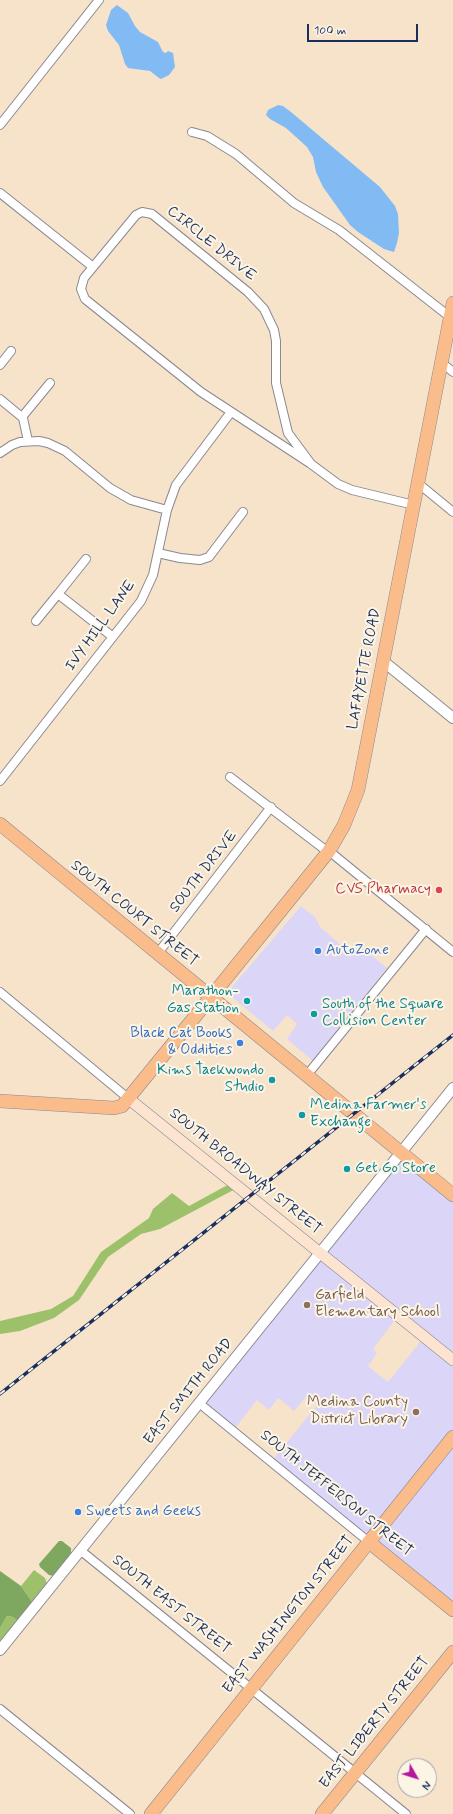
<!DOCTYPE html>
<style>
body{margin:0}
#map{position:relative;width:453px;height:1814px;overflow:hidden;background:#f7e3ca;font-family:Mynerve,sans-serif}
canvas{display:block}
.north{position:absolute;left:397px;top:1758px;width:40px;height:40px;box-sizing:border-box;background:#fcf5e5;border:1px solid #a2a6af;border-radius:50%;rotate:129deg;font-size:11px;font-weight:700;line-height:16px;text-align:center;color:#1b2f5e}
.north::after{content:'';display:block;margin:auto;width:14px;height:18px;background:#b5179e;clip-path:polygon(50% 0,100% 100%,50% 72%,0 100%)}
.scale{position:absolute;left:307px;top:24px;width:111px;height:18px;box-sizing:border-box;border:2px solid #1b2f5e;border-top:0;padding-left:5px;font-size:12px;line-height:14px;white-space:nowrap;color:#1b2f5e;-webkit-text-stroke:3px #fcf5e5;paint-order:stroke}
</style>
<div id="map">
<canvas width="453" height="1814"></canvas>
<div class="north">N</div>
<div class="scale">100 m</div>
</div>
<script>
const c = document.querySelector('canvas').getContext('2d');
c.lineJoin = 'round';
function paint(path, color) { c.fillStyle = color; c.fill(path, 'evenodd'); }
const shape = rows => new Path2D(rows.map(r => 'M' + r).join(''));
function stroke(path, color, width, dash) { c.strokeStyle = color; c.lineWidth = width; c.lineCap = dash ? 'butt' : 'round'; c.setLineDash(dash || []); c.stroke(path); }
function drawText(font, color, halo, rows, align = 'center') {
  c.font = font + ' Mynerve,sans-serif'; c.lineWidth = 4; c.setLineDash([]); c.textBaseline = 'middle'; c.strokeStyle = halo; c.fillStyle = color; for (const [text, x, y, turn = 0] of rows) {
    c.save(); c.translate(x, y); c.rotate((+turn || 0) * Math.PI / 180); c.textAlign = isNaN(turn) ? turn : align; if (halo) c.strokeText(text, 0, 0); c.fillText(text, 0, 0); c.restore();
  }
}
const built = shape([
 [301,906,315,917,320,927,348,951,359,945,387,968,313,1061,287,1039,297,1024,287,1015,273,1031,232,997,232,987],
 [401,1153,453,1195,453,1610,271,1462,317,1405,306,1397,294,1411,278,1398,269,1410,257,1400,233,1431,199,1403],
 [398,1316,424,1337,388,1382,368,1366,377,1353,373,1349]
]);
const green = shape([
 [233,1182,239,1187,160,1229,141,1234,108,1257,79,1300,54,1318,20,1331,0,1334,0,1321,51,1309,73,1296,101,1252,149,1218,153,1209,172,1193,189,1206],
 [34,1570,45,1578,47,1584,32,1602,21,1586],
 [7,1616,13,1617,17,1620,0,1642,0,1628]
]);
const forest = shape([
 [59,1541,62,1541,71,1548,71,1553,54,1576,49,1575,40,1567,39,1564],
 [0,1571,21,1586,32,1602,17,1620,13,1617,7,1616,0,1628]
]);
const water = shape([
 [117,5,128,13,135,26,140,32,158,42,163,52,166,53,168,51,173,53,175,67,169,75,161,79,159,78,150,71,128,68,125,64,119,45,108,31,106,25,111,10],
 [278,105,283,106,291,112,380,187,395,206,398,214,399,233,397,243,394,252,384,249,358,232,350,225,323,187,316,172,313,157,307,147,286,128,270,119,266,115,268,110]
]);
const minor = shape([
 [0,125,99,0],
 [192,132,207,136,236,154,294,203,339,230,450,317],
 [0,193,93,267],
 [442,363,453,372],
 [0,365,11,351],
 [0,399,23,418,28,441],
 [22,417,50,383],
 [0,453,12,445,20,442,39,441,48,443,65,451,110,488,131,500,167,510],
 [311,464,288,433,276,383,276,341,274,330,264,309,248,292,152,214,142,212,136,215,84,278,81,289,85,299,201,392,311,464,338,484,352,490,414,505],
 [419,484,453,512],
 [158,553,180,558,200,560,209,557,243,512],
 [58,594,86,559],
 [36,621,58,594,113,637],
 [230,777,328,852],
 [0,781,141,601,153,575,167,510,176,485,231,412],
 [329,851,453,952],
 [158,953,271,807],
 [0,992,129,1099],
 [307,1075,426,929],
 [199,1403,369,1542],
 [80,1550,406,1814],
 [0,1709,130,1814]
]);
const tertiary = shape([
 [383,661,453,718],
 [0,1650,453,1088]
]);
const secondary = shape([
 [129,1099,453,1360]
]);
const primary = shape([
 [0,824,211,997,329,851,344,825,358,790,453,303],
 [322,1814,453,1652]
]);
const trunk = shape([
 [0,1101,114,1108,122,1106,211,997,453,1195],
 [369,1542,453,1610],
 [151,1814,453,1437]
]);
const rail = shape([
 [0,1394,453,1035]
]);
const markers = [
 [439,890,4,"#e0444e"],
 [318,951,4,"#3f7fe0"],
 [247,1001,4,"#0f9aa8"],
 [314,1014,4,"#0f9aa8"],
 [240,1043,4,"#3f7fe0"],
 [272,1080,4,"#0f9aa8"],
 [302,1115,4,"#0f9aa8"],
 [347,1169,4,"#0f9aa8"],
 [307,1305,4,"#8d6e63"],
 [416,1412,4,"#8d6e63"],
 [78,1512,4,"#3f7fe0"]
];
const streetNames = [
 ["CIRCLE DRIVE",211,244,39],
 ["IVY HILL LANE",101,626,-54],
 ["LAFAYETTE ROAD",365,669,-79],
 ["SOUTH DRIVE",204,872,-52],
 ["SOUTH COURT STREET",134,914,39],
 ["SOUTH BROADWAY STREET",245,1172,39],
 ["EAST SMITH ROAD",189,1392,-51],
 ["SOUTH JEFFERSON STREET",336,1494,39],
 ["SOUTH EAST STREET",171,1605,39],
 ["EAST WASHINGTON STREET",289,1615,-51],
 ["EAST LIBERTY STREET",375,1723,-51]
];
const healthNames = [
 ["CVS Pharmacy",431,890]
];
const shopNames = [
 ["AutoZone",326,951],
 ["Black Cat Books",232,1034,"right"],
 ["& Oddities",232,1051,"right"],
 ["Sweets and Geeks",86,1512]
];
const cultureNames = [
 ["Marathon-",239,992,"right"],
 ["Gas Station",239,1009,"right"],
 ["South of the Square",322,1005],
 ["Collision Center",322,1022],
 ["Kims Taekwondo",264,1071,"right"],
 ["Studio",264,1088,"right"],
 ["Medina Farmer's",310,1106],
 ["Exchange",310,1123],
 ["Get Go Store",355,1169]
];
const educationNames = [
 ["Garfield",315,1296],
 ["Elementary School",315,1313],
 ["Medina County",408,1403,"right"],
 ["District Library",408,1420,"right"]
];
paint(built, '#dbd6f7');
paint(green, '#9dc16b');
paint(forest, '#7ea75f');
paint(water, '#82bbf3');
stroke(minor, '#898994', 10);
stroke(tertiary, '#898994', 12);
stroke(secondary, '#898994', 12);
stroke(primary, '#898994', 14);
stroke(trunk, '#898994', 14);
stroke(minor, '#fff', 8);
stroke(tertiary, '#fff', 10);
stroke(secondary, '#fde4d0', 11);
stroke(primary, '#f9bc8a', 13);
stroke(trunk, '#f9bc8a', 13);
stroke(rail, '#1b2f5e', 3.5);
stroke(rail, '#fcf5e5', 2, [6]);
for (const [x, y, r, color] of markers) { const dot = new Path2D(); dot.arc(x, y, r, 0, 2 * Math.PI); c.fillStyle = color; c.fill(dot); stroke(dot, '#fcf5e5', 1.5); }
drawText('15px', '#1b2f5e', '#fcf5e5', streetNames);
drawText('15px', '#be3a42', '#fcf5e5', healthNames, 'right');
drawText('15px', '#366cbe', '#fcf5e5', shopNames, 'left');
drawText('15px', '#0d838f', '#fcf5e5', cultureNames, 'left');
drawText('15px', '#785e54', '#fcf5e5', educationNames, 'left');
</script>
